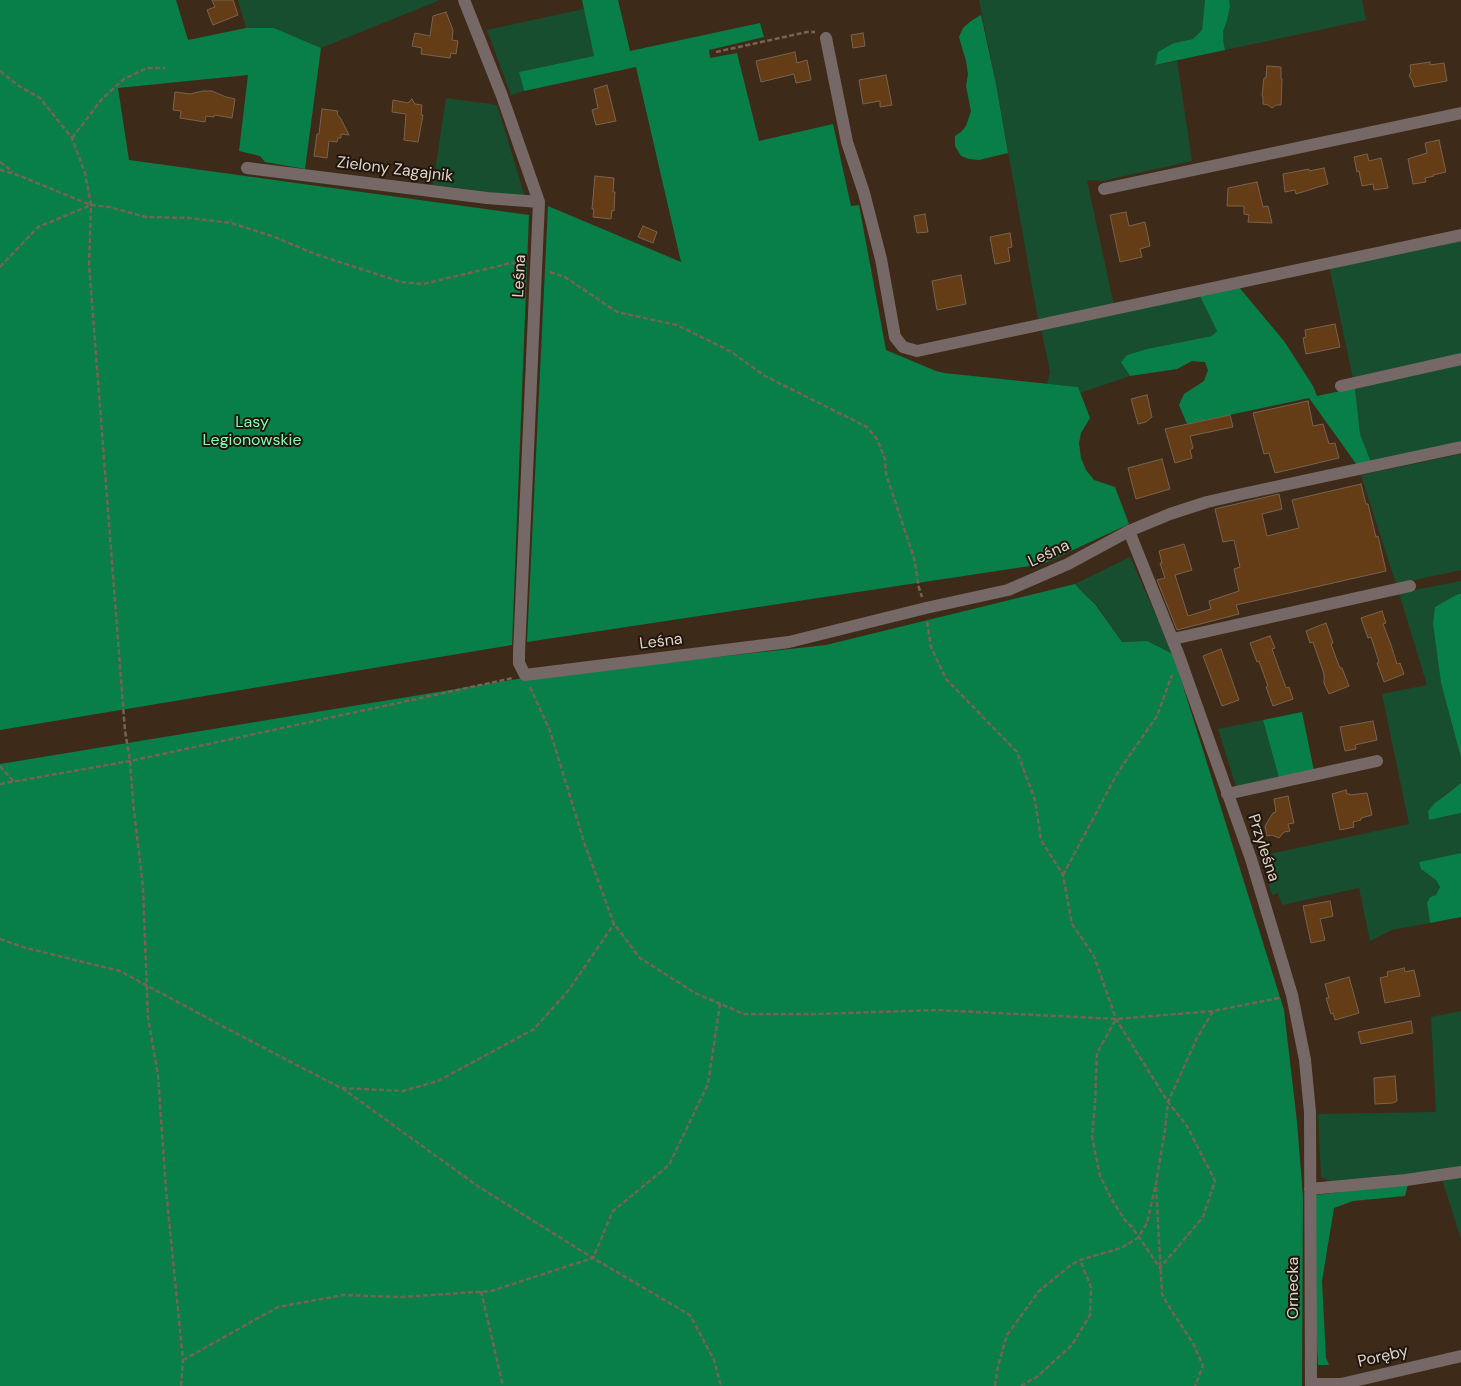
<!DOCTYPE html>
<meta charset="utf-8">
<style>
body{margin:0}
canvas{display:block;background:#3e2a18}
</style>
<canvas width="1461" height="1386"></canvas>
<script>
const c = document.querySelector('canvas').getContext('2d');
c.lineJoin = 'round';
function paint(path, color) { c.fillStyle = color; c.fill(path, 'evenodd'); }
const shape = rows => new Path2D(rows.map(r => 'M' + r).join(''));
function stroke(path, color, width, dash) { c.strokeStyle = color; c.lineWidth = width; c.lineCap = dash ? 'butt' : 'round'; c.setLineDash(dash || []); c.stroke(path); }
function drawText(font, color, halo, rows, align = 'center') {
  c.font = font + ' "DM Sans",sans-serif'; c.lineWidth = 4; c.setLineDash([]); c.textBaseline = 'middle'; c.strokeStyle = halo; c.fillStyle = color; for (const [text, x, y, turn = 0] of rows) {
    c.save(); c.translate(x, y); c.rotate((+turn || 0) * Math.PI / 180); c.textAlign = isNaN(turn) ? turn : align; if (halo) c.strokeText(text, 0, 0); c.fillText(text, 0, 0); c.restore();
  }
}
const green = shape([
 [238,0,440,0,321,48,274,28,246,28],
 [979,0,1205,0,1202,30,1193,39,1174,43,1156,65,1177,61,1192,161,1102,181,1087,180,1114,306,1038,319,996,84],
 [1229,0,1362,0,1366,20,1225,50,1223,40,1223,32,1227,21,1230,6],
 [584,9,594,56,519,72,524,91,511,95,487,30],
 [446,98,497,105,525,197,433,185],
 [1461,239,1461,354,1353,378,1329,266],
 [1199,294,1217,331,1212,336,1147,349,1127,355,1121,362,1130,376,1080,393,1078,387,1047,384,1050,372,1041,328],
 [1461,364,1461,441,1371,462,1360,434,1355,388],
 [1461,454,1461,570,1396,584,1361,475],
 [1130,557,1173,654,1147,641,1122,642,1096,604,1083,593,1075,584],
 [1461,581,1461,594,1458,594,1435,607,1433,624,1441,683,1461,758,1461,783,1444,795,1428,811,1429,820,1461,813,1461,853,1419,862,1421,869,1436,880,1440,887,1436,895,1430,897,1427,903,1430,923,1392,930,1370,941,1359,888,1282,905,1278,893,1272,895,1260,856,1409,824,1382,694,1427,685,1399,593],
 [1263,720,1279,778,1236,787,1218,729],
 [1461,1011,1461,1168,1337,1184,1321,1177,1318,1114,1436,1112,1431,1017],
 [1461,1177,1461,1239,1442,1179]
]);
const forest = shape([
 [0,0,176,0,188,40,246,28,274,28,321,48,305,169,265,162,260,156,239,151,248,75,118,88,129,160,529,215,512,645,0,730],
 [582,0,618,0,630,51,760,23,764,37,709,50,710,58,737,53,759,141,833,124,851,206,859,205,886,350,936,371,944,373,1078,387,1090,418,1081,433,1079,443,1081,458,1086,470,1094,480,1115,487,1129,524,1043,564,527,642,548,206,681,262,636,67,524,91,519,72,594,56],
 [1205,0,1229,0,1230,6,1227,21,1223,32,1223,40,1225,50,1155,65,1158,52,1174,43,1193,39,1202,30],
 [981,15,996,84,1008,153,979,160,969,159,961,156,955,146,955,136,961,132,966,126,971,111,966,86,968,74,966,61,959,37,963,28,971,21],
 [1238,286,1284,341,1313,386,1317,396,1355,388,1360,434,1371,462,1357,465,1309,398,1187,424,1179,405,1184,394,1204,381,1208,370,1205,362,1192,361,1177,369,1130,376,1121,362,1127,355,1147,349,1212,336,1217,331,1199,294],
 [1075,584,1083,593,1095,604,1122,642,1147,641,1173,654,1284,1010,1297,1122,1303,1197,1302,1386,0,1386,0,764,517,679,826,645],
 [1458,594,1461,594,1461,758,1441,683,1433,624,1435,607],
 [1302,712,1314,771,1279,778,1263,720],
 [1461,783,1461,813,1429,820,1428,811,1435,803],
 [1461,853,1461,917,1430,923,1427,903,1430,897,1436,895,1440,887,1436,880,1421,869,1419,862],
 [1408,1184,1405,1196,1353,1201,1334,1208,1322,1281,1326,1358,1329,1365,1318,1365,1316,1331,1316,1195]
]);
const building = shape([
 [212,0,233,0,238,15,213,25,207,10,215,7,212,0],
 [446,12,453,30,452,40,458,41,456,54,451,53,450,58,421,54,422,48,412,46,415,33,430,36,433,16,446,12],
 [863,33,865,46,853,48,851,35,863,33],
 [795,52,797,63,807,60,811,80,796,83,794,74,761,82,756,61,795,52],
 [1430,62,1430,65,1444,63,1447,81,1414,87,1412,80,1409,76,1411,72,1410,65,1430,62],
 [1267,66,1281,67,1281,79,1282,79,1281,105,1276,105,1272,108,1268,105,1263,104,1263,97,1262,96,1264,78,1266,78,1267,66],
 [886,75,892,105,880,107,880,101,863,104,859,80,886,75],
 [607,85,616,121,596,125,592,110,598,108,594,89,607,85],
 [203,91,212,91,226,97,235,99,232,118,215,115,214,117,206,116,205,122,180,118,181,111,173,110,175,92,190,94,203,91],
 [412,99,415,104,422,105,421,115,423,115,418,142,404,140,406,114,392,112,393,100,408,103,412,99],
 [322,109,338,111,337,114,341,119,349,135,341,134,341,138,338,138,337,142,329,141,327,158,314,156,317,134,319,134,322,109],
 [1439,140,1446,172,1433,175,1434,176,1425,178,1426,182,1413,184,1408,159,1427,153,1425,143,1439,140],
 [1367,154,1369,161,1381,158,1388,188,1374,190,1373,184,1362,186,1359,171,1357,172,1354,157,1367,154],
 [1324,168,1328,184,1296,194,1295,190,1285,192,1283,174,1309,169,1309,171,1324,168],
 [595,176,614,178,613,192,615,192,614,211,612,210,611,219,593,217,594,209,592,209,595,176],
 [1257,182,1263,207,1268,206,1272,223,1248,222,1249,215,1244,214,1244,206,1227,206,1228,188,1257,182],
 [1126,212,1129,226,1145,222,1150,246,1140,249,1142,257,1120,262,1110,215,1126,212],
 [925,214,928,232,917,233,914,216,925,214],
 [643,226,657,232,653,243,638,237,643,226],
 [1010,233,1012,247,1008,248,1010,261,995,264,990,237,1010,233],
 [961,275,966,304,937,310,932,281,961,275],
 [1335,324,1340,347,1306,354,1303,338,1306,337,1305,330,1335,324],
 [1147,395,1152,417,1146,422,1138,424,1131,399,1147,395],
 [1308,401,1313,426,1323,424,1329,444,1335,443,1339,458,1275,473,1269,453,1264,454,1253,413,1308,401],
 [1230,415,1233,427,1190,436,1193,448,1190,450,1192,458,1175,463,1165,429,1230,415],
 [1162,459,1170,489,1136,499,1128,468,1162,459],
 [1361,484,1366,504,1368,504,1376,537,1378,536,1386,571,1236,605,1239,614,1177,630,1157,580,1165,578,1160,563,1162,563,1159,551,1184,544,1192,570,1175,575,1188,616,1211,609,1209,601,1239,591,1234,569,1240,567,1234,540,1223,542,1215,509,1279,494,1282,509,1262,514,1267,536,1299,528,1292,500,1361,484],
 [1382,611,1386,623,1383,624,1391,645,1397,664,1400,663,1404,674,1384,682,1377,663,1379,662,1371,637,1368,638,1361,618,1382,611],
 [1326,623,1333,643,1331,644,1335,655,1340,668,1342,668,1349,686,1329,694,1324,683,1324,674,1313,642,1310,643,1306,631,1326,623],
 [1270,636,1275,648,1272,649,1286,688,1289,687,1293,699,1273,706,1266,687,1268,686,1264,675,1259,661,1257,662,1250,643,1270,636],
 [1221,649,1239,700,1222,706,1203,656,1221,649],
 [1373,721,1377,740,1355,745,1356,749,1345,751,1340,727,1373,721],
 [1346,790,1347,794,1350,794,1350,795,1367,793,1372,815,1361,818,1361,820,1353,822,1354,827,1340,830,1332,794,1346,790],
 [1288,796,1294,823,1288,824,1290,831,1284,832,1279,838,1272,835,1267,836,1265,826,1273,813,1276,812,1274,799,1288,796],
 [1330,901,1333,916,1320,919,1325,940,1311,943,1303,906,1330,901],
 [1404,968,1405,972,1414,970,1420,996,1385,1003,1380,978,1388,976,1387,972,1404,968],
 [1349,977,1359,1013,1335,1020,1333,1013,1331,1014,1326,998,1329,998,1325,984,1349,977],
 [1411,1021,1413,1033,1361,1044,1358,1032,1411,1021],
 [1395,1076,1397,1101,1393,1103,1375,1104,1374,1078,1395,1076]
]);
const path = shape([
 [716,52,807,32,815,32],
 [0,71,19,86,40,98,72,138,85,173,91,205,89,264,125,731,130,761,133,802,143,887,148,1018,158,1075,166,1190,183,1360,181,1386],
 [72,138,102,99,124,79,147,68,165,68],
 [0,162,13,172],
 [0,170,15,174,91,205,109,207,146,217,190,218,231,223,272,236,315,254,401,282,423,284,511,263,523,265],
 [0,267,38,227,91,205],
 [550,272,565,277,617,312,677,325,730,351,765,376,867,427,877,439,885,459,886,474,914,558,919,588,922,597],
 [927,622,931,647,946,679,1017,752,1035,800,1041,840,1063,875,1072,924,1094,956,1116,1019,1168,1102,1187,1126,1215,1181,1203,1217,1160,1268,1132,1227,1124,1219,1111,1198,1100,1176,1092,1137,1095,1103,1097,1053,1116,1019],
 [530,687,550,731,584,842,614,924,640,958,695,993,744,1014,816,1014,936,1010,1116,1019,1213,1011,1279,998],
 [0,766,14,782],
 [0,784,130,761,513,678],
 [1063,875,1118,772,1157,716,1172,675],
 [0,939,26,948,120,971,226,1028,341,1088,403,1091,438,1081,534,1029,568,991,614,924],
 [342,1088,479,1187,593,1258,690,1315,714,1360,721,1386],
 [1156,1187,1162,1294,1171,1310,1193,1343,1203,1366,1195,1386],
 [481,1291,503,1386],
 [183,1360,278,1307,343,1295,400,1297,491,1291,593,1258,613,1211,669,1165,708,1084,720,1004],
 [995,1386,998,1366,1007,1335,1039,1291,1071,1265,1080,1260,1121,1248,1138,1238,1147,1223,1156,1183,1165,1130,1168,1102,1197,1038,1213,1011],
 [1021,1386,1038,1376,1072,1345,1090,1315,1091,1287,1080,1260]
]);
const minor = shape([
 [464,0,502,96,539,202,519,652,519,663,525,675,789,642,926,608,1008,590,1068,564,1129,531,1170,514,1207,502,1242,494,1461,447],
 [826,38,847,142,864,193,881,259,895,337,903,347,917,351,1461,235],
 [247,168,487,198,539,202],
 [1104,189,1461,113],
 [1341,386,1461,359],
 [1129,531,1179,656,1251,859,1292,995,1305,1060,1310,1112,1311,1386],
 [1173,639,1410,586],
 [1227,794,1377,761],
 [1310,1189,1406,1180,1461,1172],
 [1311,1384,1341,1384,1461,1356]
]);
const streetNames = [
 ["Zielony Zagajnik",395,170,7],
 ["Leśna",520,276,-87],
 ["Leśna",1049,554,-25],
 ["Leśna",661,642,-7],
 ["Przyleśna",1263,848,72],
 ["Ornecka",1294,1288,-90],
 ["Poręby",1383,1357,-13]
];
const parkNames = [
 ["Lasy",252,423],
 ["Legionowskie",252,441]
];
paint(green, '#174e2f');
paint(forest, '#087e48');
paint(building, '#643c16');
stroke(building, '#79624f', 1);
stroke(path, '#756354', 2.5, [5, 2.5]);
stroke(minor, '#766866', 12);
drawText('16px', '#e1d3c9', '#1e150d', streetNames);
drawText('16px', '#7ffeb1', '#1e150d', parkNames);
</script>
